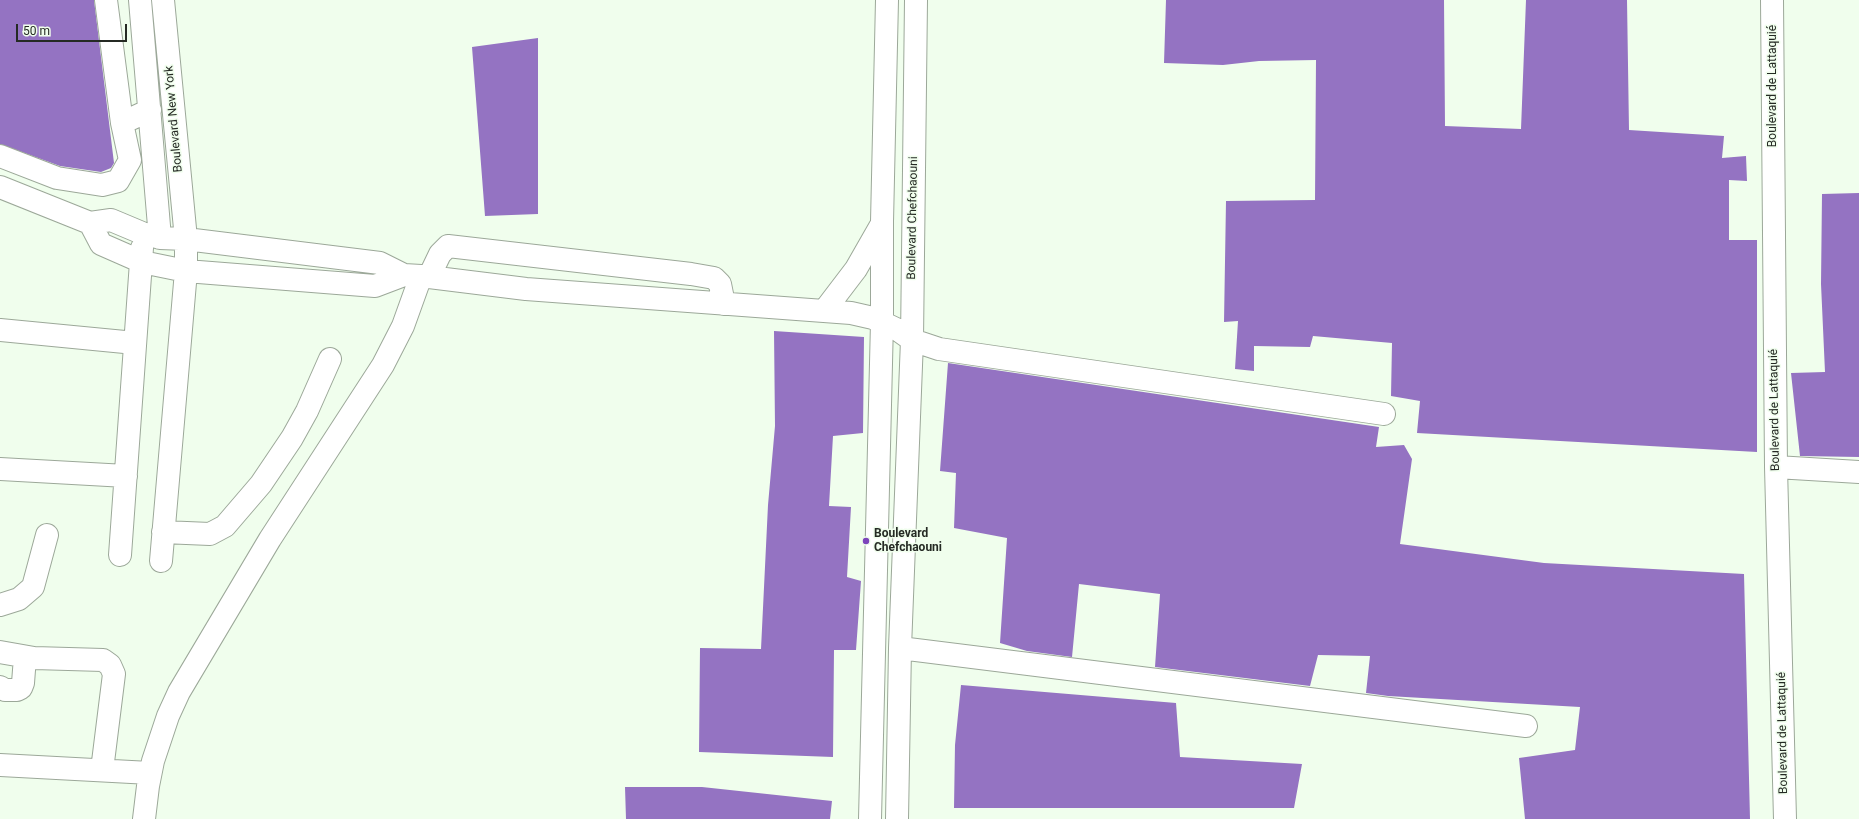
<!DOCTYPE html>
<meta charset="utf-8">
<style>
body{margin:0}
#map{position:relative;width:1859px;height:819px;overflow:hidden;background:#f0feed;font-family:Roboto,sans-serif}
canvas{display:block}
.scale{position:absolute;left:16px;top:24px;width:111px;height:18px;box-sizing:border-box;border:2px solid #252a24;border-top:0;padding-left:5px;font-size:12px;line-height:14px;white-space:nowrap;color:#252a24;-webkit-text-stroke:3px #f0feed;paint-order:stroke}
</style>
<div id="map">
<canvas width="1859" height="819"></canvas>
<div class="scale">50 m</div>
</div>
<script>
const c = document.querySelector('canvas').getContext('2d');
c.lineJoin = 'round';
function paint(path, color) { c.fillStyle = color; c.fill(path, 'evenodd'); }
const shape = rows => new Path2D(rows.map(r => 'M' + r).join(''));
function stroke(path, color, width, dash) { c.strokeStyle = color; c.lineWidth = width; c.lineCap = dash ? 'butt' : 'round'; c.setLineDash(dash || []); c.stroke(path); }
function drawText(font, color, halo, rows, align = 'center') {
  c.font = font + ' Roboto,sans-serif'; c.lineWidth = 3; c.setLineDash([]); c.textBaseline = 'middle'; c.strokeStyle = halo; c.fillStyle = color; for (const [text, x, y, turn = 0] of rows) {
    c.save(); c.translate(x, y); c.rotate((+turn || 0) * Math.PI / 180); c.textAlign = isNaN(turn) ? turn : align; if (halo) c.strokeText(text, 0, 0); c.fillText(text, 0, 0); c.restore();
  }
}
const building = shape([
 [0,0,94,0,114,163,111,168,101,172,60,166,0,144],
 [1166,0,1444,0,1445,126,1521,129,1526,0,1627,0,1629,130,1724,136,1722,158,1746,156,1747,181,1729,180,1729,240,1757,240,1757,452,1417,433,1420,401,1391,396,1392,343,1313,336,1310,347,1254,346,1254,371,1235,369,1238,321,1224,322,1226,201,1315,200,1316,60,1259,61,1223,65,1164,63],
 [538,38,538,214,485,216,472,47],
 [1859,193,1859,457,1800,456,1791,373,1825,372,1821,284,1822,194],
 [774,331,864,337,863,433,833,436,829,506,851,507,847,577,861,581,856,650,834,650,833,757,699,752,700,648,761,649,768,505,775,426],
 [948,363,1379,427,1376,447,1404,445,1412,459,1400,544,1544,563,1744,574,1750,819,1525,819,1519,758,1575,750,1580,707,1388,696,1366,693,1370,656,1318,655,1310,686,1155,667,1160,594,1079,584,1072,657,1027,651,1000,643,1007,538,954,528,956,473,940,471],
 [961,685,1176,703,1180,757,1302,764,1294,808,954,808,955,745],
 [625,787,702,787,832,801,830,819,626,819]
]);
const minor = shape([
 [106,0,122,123],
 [140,0,160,238],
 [1772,0,1776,467,1785,819],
 [0,156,57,178,102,185,118,181,130,160,122,123,150,110],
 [0,187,90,223,111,220,142,233,160,238,186,239,380,263,404,275],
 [90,223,101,244,142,262,186,271,375,286,404,275,421,276,526,289,851,313,873,318,898,330,912,340,939,349,1384,414],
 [429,277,440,254,448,246,691,274,714,278,720,284,724,304],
 [824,311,856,269,880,227],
 [0,330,135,343],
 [1776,467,1859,472],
 [0,469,126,476],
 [163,532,210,534,225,526,261,484,292,438,307,411,330,359],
 [120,555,142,248],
 [161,561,186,271,186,239,163,0],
 [0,605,19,599,33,587,47,535],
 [900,648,1526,726],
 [0,652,34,658,103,660,110,665,114,674,102,770],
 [0,687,5,690,17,690,21,688,23,683,25,657],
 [0,765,150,773],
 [144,819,148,786,153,761,168,716,179,692,270,539,383,365,403,326,421,276],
 [870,819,882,322,882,222,887,0],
 [897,819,900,648,912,340,916,0]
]);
const markers = [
 [866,541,4,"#7c44bb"]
];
const streetNames = [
 ["Boulevard de Lattaquié",1773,86,-90],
 ["Boulevard New York",174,119,-95],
 ["Boulevard Chefchaouni",913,218,-89],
 ["Boulevard de Lattaquié",1775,410,-91],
 ["Boulevard de Lattaquié",1783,733,-91]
];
const poiNames = [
 ["Boulevard",874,534],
 ["Chefchaouni",874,548]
];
paint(building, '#9473c2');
stroke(minor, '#9ca899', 24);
stroke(minor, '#fff', 22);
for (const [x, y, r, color] of markers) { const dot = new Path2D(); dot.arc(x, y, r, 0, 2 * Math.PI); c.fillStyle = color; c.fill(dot); stroke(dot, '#f0feed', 1.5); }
drawText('12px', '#252a24', '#f0feed', streetNames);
drawText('bold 12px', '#252a24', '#f0feed', poiNames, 'left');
</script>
